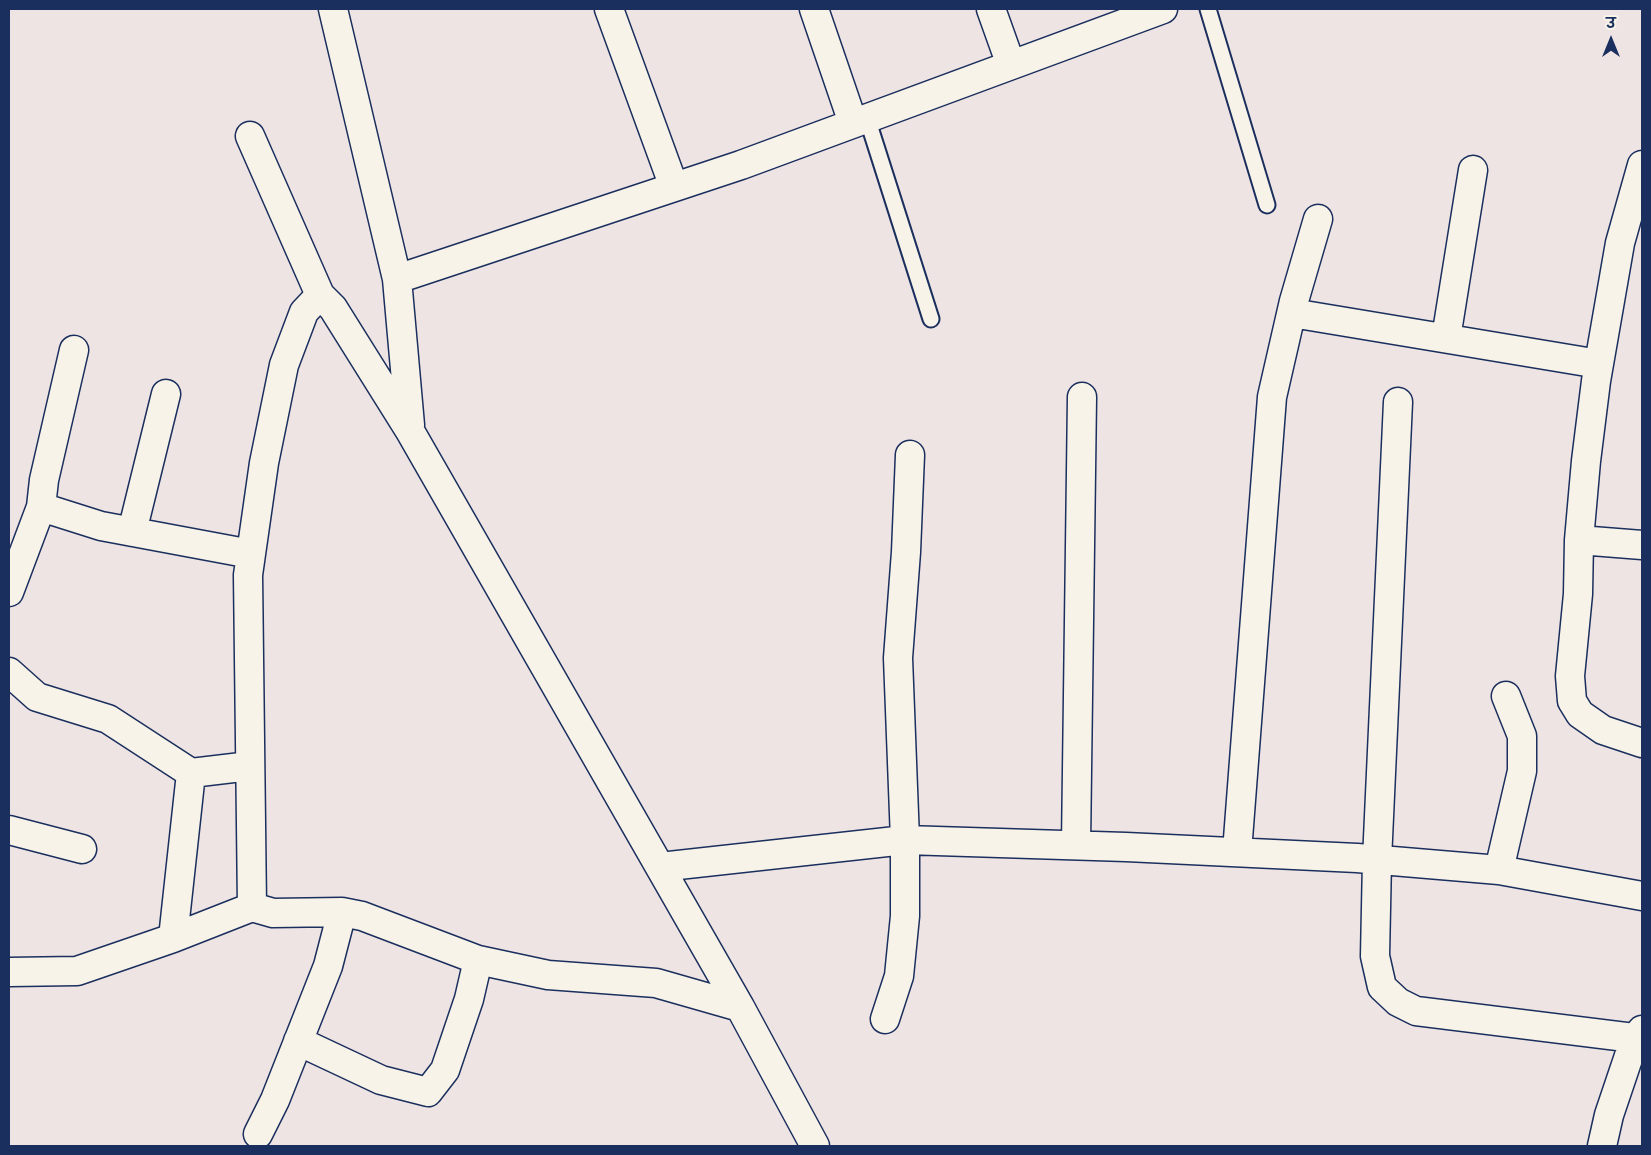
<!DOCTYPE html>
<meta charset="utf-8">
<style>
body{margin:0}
#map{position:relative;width:1651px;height:1155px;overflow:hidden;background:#efe4e4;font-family:"Indie Flower","Playpen Sans Deva",sans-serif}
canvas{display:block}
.frame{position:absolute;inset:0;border:10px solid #1b2f5e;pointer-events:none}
.north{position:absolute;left:1586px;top:15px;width:50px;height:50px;-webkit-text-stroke:4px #f7f3e8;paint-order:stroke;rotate:0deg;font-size:14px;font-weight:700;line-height:20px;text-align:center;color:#1b2f5e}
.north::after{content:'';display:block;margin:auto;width:18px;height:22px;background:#1b2f5e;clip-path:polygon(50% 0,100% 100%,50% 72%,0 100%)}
</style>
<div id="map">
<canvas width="1651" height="1155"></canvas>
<div class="frame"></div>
<div class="north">उ</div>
</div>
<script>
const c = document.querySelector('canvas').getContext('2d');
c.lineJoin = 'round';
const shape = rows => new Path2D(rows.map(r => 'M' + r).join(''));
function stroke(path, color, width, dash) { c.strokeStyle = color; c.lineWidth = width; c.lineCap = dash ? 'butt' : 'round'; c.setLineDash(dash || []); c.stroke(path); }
const lane = shape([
 [1208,9,1267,205],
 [867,118,931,319]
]);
const street = shape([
 [333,9,397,279],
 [609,9,674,187],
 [814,9,853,123],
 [991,9,1011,65],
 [250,136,320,295],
 [1642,165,1620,243,1596,381,1586,461,1579,540,1578,594,1570,676,1572,701,1580,714,1603,730,1642,743],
 [1292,313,1599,364],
 [1446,338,1473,170],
 [1398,402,1377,860,1375,956,1382,987,1398,1002,1416,1011,1642,1039],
 [410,425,397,279,741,165,1163,9],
 [41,507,101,526,251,554],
 [132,532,166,394],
 [1579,540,1642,545],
 [9,592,41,507,44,480,74,350],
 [9,672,37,697,108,719,191,773,250,766],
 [9,830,82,849],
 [1076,845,1082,397],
 [1237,852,1272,397,1294,301,1318,219],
 [660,867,905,840,1126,847,1357,858,1499,870,1642,896],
 [1499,870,1522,771,1522,736,1506,696],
 [252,907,248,575,264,463,284,365,304,312,320,295,333,308,410,431,740,1007,815,1146],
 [173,938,191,773],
 [9,972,77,971,173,938,252,907,273,913,342,912,362,916,478,960,548,975,656,983,740,1007],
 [885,1019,899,976,905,916,905,840,898,658,906,552,910,455],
 [298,1041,381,1080,428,1092,445,1070,469,999,478,960],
 [258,1134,275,1100,328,966,342,912],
 [1602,1146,1609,1115,1635,1038,1642,1030]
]);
stroke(lane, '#1b2f5e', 19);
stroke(street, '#1b2f5e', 31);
stroke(lane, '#f7f3e8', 15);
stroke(street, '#f7f3e8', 28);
</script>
